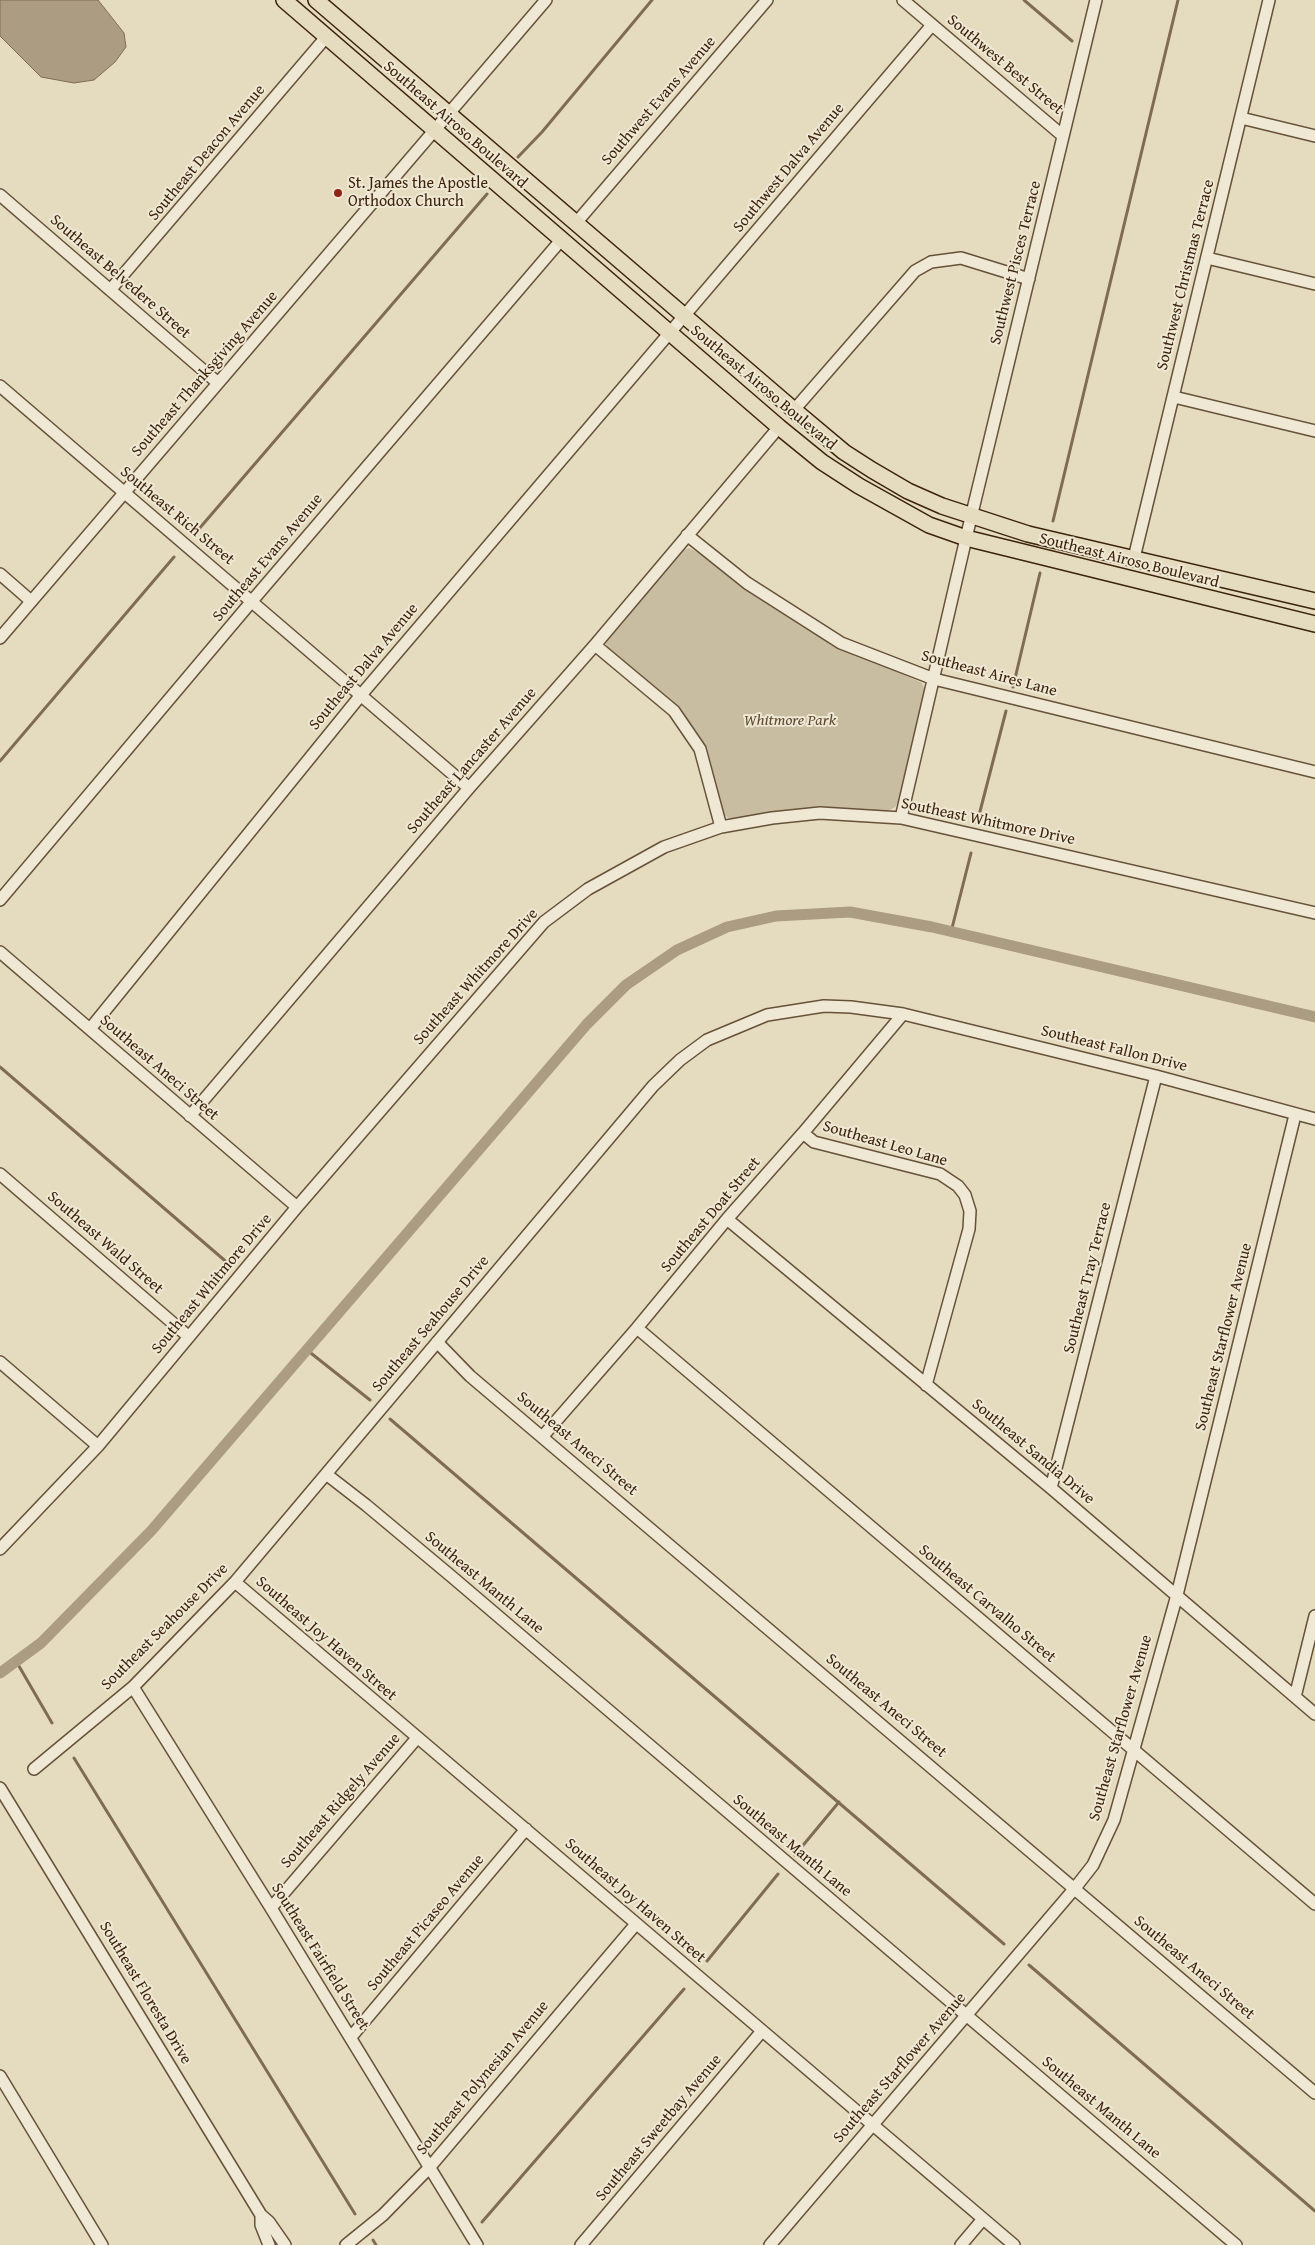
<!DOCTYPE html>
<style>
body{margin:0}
canvas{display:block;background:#e5dcbf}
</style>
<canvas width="1315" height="2245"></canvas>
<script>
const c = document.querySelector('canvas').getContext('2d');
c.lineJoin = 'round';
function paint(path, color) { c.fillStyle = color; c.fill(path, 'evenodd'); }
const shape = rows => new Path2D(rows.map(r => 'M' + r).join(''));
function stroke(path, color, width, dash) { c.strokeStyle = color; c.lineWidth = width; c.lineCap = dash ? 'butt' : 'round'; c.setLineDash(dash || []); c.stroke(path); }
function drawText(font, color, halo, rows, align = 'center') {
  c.font = font + ' "Gentium Book Plus",serif'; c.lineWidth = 4; c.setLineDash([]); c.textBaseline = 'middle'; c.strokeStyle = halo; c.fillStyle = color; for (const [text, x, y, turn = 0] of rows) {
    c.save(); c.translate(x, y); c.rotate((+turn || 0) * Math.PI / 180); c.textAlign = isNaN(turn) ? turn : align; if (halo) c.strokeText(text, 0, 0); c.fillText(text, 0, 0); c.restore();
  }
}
const green = shape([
 [689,548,705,556,813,633,922,683,926,694,899,801,895,807,888,811,877,812,806,809,730,819,723,814,711,763,702,743,609,650,606,644,609,634,679,552]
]);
const water = shape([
 [0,0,98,0,124,33,126,47,115,62,94,80,74,83,41,77,0,36,0,0]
]);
const stream = shape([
 [1024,0,1072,41],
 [518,157,542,132,652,0],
 [1053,521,1178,0],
 [198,530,487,194],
 [1013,687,1040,573],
 [0,761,174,557],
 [977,823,1006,711],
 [951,932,971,853],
 [0,1067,230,1265],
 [307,1350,370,1400],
 [390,1419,1004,1944],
 [16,1661,52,1723],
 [74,1758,355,2214],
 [795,1855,839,1802],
 [707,1961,778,1874],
 [1029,1965,1315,2211],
 [482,2222,684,1989],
 [373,2240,376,2245]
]);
const canal = shape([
 [0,1673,41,1643,151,1531,587,1024,626,985,677,950,727,927,776,916,850,912,932,927,1315,1017]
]);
const minor = shape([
 [903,0,1063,136],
 [1241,118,1315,136],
 [0,195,218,383],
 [576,223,767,0],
 [1207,258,1315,284],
 [111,289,327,36],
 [0,386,469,788],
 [1174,397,1315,431],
 [794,410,915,271,931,262,961,258,1029,279],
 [687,535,747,583,841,643,934,679,1315,772],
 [1134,558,1269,0],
 [0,574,31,601],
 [0,638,546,0],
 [595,645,674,711,700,749,721,827],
 [901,818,967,534,1096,0],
 [0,900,252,601,562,239],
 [0,952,297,1207],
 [90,1029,361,695,932,25],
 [190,1116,469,788,595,645,779,427],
 [803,1133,814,1142,940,1174,958,1186,965,1195,970,1211,969,1229,926,1385],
 [0,1174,189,1337],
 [727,1219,1051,1488,1315,1714],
 [637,1328,1315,1904],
 [437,1342,470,1376,1315,2093],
 [0,1362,98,1446],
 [543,1436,637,1328,727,1219,803,1133,903,1014],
 [326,1474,366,1505,451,1576,1236,2245],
 [1051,1488,1156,1076],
 [0,1549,98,1446,297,1207,544,922,588,889,664,847,721,827,772,818,820,813,901,818,1315,913],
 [235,1582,1014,2245],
 [133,1687,271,1908,477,2245],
 [1295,1697,1315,1616],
 [34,1769,133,1687,235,1582,653,1086,680,1060,707,1040,767,1015,824,1006,851,1007,903,1014,1156,1076,1315,1119],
 [0,1788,261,2215,269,2222,285,2245],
 [271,1908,417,1738],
 [351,2037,526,1829],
 [0,2076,102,2245],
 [261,2215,261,2225,269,2245],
 [346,2245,383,2215,429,2168,636,1924],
 [581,2245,762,2031],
 [770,2245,1075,1888,1093,1865,1114,1820,1177,1595,1295,1115],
 [961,2245,983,2219]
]);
const major = shape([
 [284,0,779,427,822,462,859,486,929,525,966,538,1315,624],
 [316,0,794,410,844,452,872,470,908,491,942,506,1028,534,1315,601]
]);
const markers = [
 [338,193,5,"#8f2418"]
];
const streetNames = [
 ["Southwest Best Street",1005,65,40],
 ["Southwest Evans Avenue",659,101,-49],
 ["Southeast Airoso Boulevard",455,125,41],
 ["Southeast Deacon Avenue",207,153,-50],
 ["Southwest Dalva Avenue",789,168,-50],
 ["Southwest Pisces Terrace",1016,263,-76],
 ["Southwest Christmas Terrace",1186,275,-76],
 ["Southeast Belvedere Street",120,277,41],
 ["Southeast Thanksgiving Avenue",205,374,-49],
 ["Southeast Airoso Boulevard",763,388,40],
 ["Southeast Rich Street",177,516,40],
 ["Southeast Evans Avenue",268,558,-50],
 ["Southeast Airoso Boulevard",1129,561,14],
 ["Southeast Dalva Avenue",364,667,-50],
 ["Southeast Aires Lane",989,674,15],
 ["Southeast Lancaster Avenue",472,761,-49],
 ["Southeast Whitmore Drive",988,822,12],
 ["Southeast Whitmore Drive",476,977,-48],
 ["Southeast Fallon Drive",1114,1049,14],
 ["Southeast Aneci Street",159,1068,41],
 ["Southeast Leo Lane",885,1144,16],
 ["Southeast Doat Street",711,1215,-50],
 ["Southeast Wald Street",105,1243,41],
 ["Southeast Tray Terrace",1088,1278,-76],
 ["Southeast Whitmore Drive",212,1284,-50],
 ["Southeast Seahouse Drive",431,1324,-50],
 ["Southeast Starflower Avenue",1224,1337,-76],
 ["Southeast Aneci Street",577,1444,40],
 ["Southeast Sandia Drive",1033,1452,40],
 ["Southeast Manth Lane",484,1583,40],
 ["Southeast Carvalho Street",987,1604,40],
 ["Southeast Seahouse Drive",165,1627,-45],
 ["Southeast Joy Haven Street",326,1639,41],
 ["Southeast Aneci Street",886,1706,40],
 ["Southeast Starflower Avenue",1121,1728,-74],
 ["Southeast Ridgely Avenue",341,1801,-49],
 ["Southeast Manth Lane",792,1846,40],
 ["Southeast Joy Haven Street",635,1901,41],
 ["Southeast Picaseo Avenue",426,1923,-50],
 ["Southeast Fairfield Street",320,1957,58],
 ["Southeast Aneci Street",1194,1968,40],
 ["Southeast Floresta Drive",145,1993,59],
 ["Southeast Starflower Avenue",900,2068,-49],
 ["Southeast Polynesian Avenue",483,2078,-50],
 ["Southeast Manth Lane",1101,2108,40],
 ["Southeast Sweetbay Avenue",659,2128,-50]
];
const poiNames = [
 ["St. James the Apostle",348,184],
 ["Orthodox Church",348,202]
];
const parkNames = [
 ["Whitmore Park",790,721]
];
paint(green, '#c8bda1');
paint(water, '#ac9d82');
stroke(water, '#806c53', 1);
stroke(stream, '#806c53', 3);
stroke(canal, '#ac9d82', 11);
stroke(minor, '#675139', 14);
stroke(major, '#3d230c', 18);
stroke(minor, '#eee8d5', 11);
stroke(major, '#e5dcbf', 15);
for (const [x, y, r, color] of markers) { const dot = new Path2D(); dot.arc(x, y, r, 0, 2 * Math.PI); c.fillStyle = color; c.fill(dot); stroke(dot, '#eee8d5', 2); }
drawText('16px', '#3d230c', '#eee8d5', streetNames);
drawText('16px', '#3d230c', '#eee8d5', poiNames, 'left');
drawText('italic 16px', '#604a31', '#eee8d5', parkNames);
</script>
